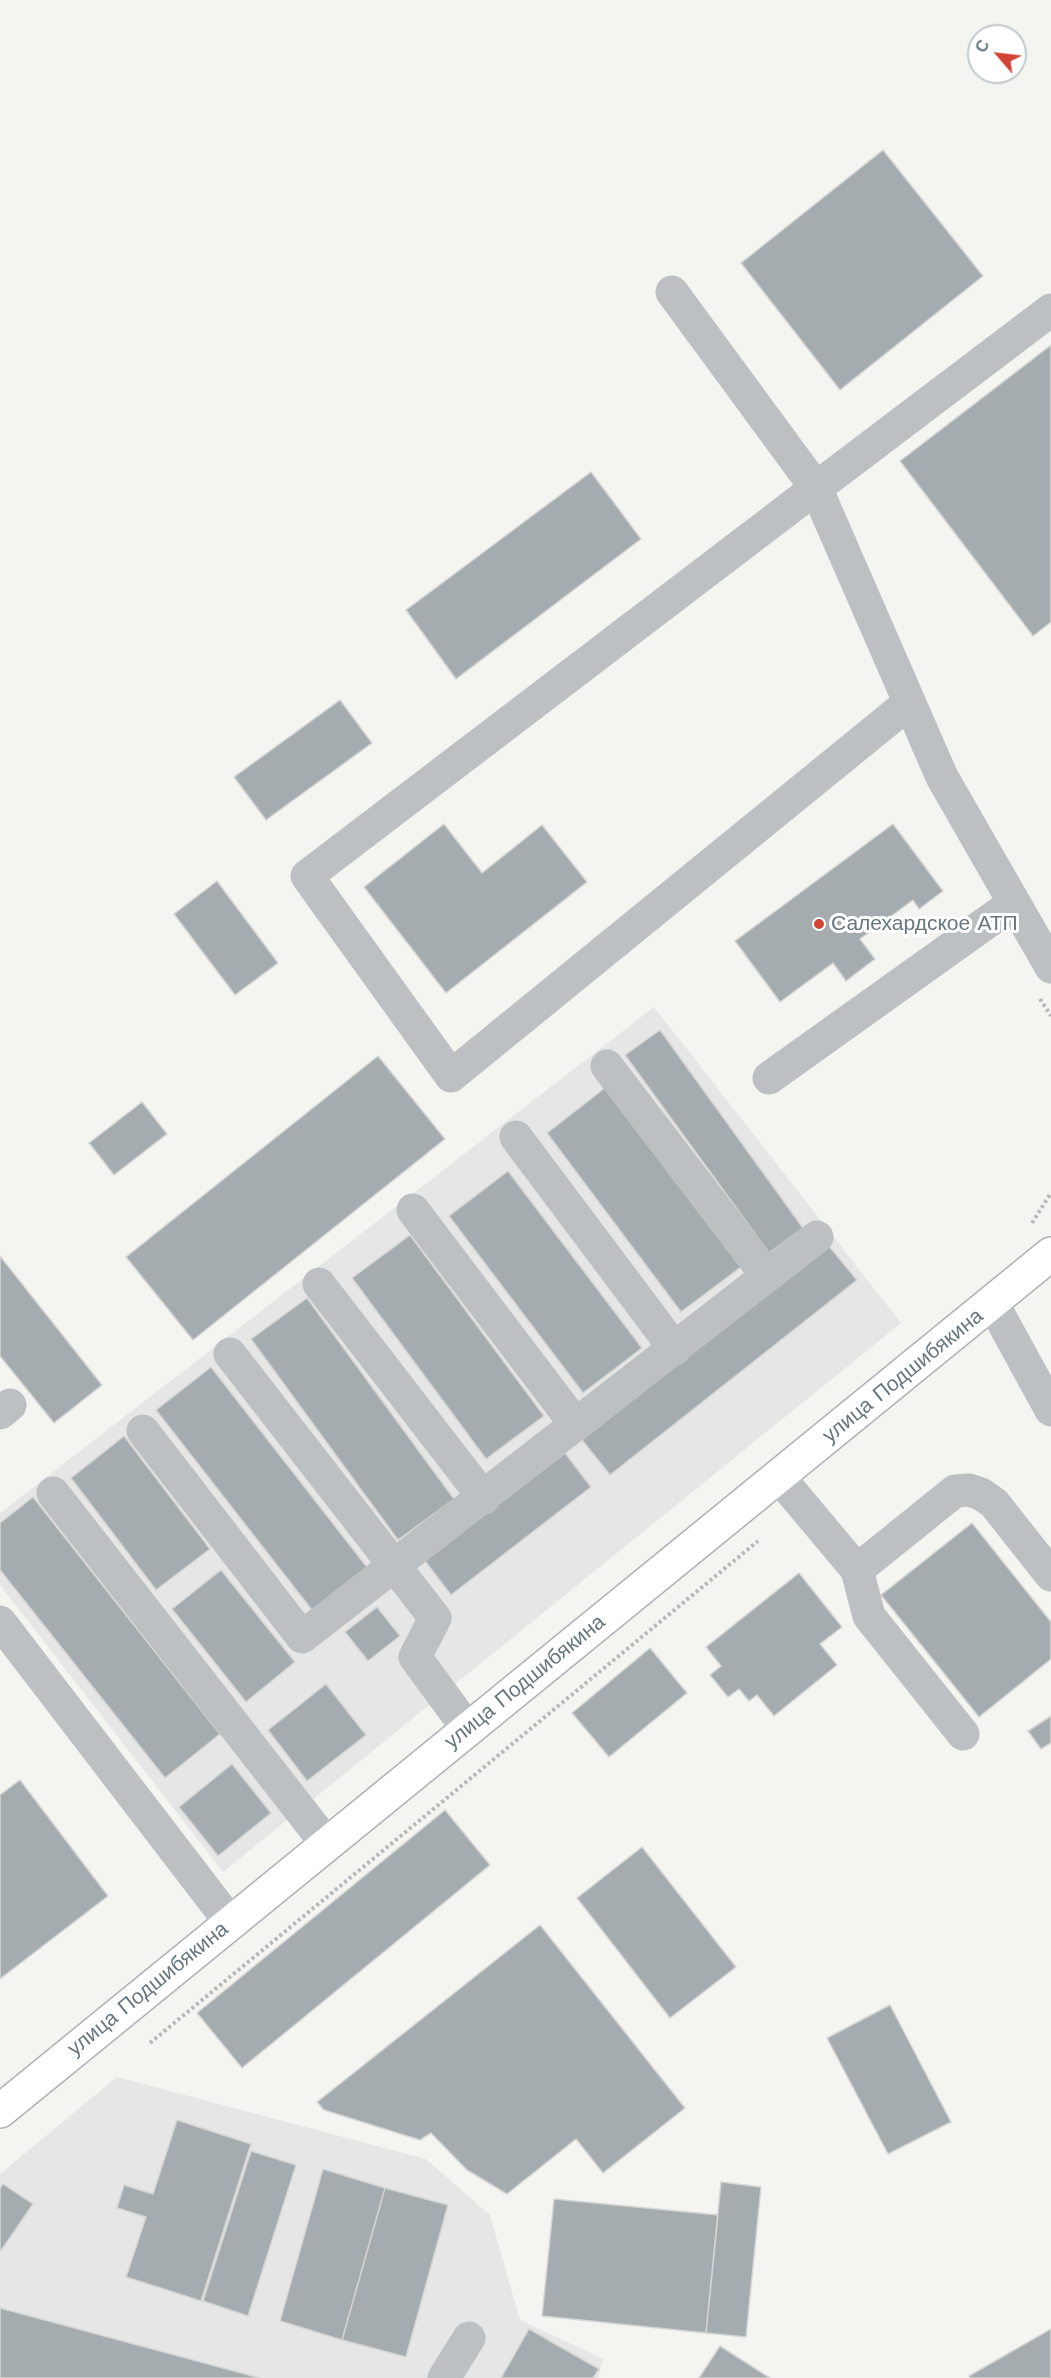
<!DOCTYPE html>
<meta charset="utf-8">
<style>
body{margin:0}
#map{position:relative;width:1051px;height:2378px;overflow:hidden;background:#f4f4f1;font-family:"Work Sans",sans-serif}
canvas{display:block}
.north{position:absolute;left:967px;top:24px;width:60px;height:60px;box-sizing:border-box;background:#fff;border:2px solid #c2c9cc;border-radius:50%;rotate:298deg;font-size:16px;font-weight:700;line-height:24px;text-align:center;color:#67777f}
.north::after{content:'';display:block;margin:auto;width:21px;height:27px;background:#d04536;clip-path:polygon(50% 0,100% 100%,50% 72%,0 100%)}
</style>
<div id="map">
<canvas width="1051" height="2378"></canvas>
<div class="north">С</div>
</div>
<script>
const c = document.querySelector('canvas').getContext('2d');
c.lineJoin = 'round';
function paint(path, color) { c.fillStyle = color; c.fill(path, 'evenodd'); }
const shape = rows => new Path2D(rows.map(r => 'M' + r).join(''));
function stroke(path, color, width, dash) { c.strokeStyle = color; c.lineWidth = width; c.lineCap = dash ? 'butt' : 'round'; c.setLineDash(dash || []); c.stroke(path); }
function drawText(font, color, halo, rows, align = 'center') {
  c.font = font + ' "Work Sans",sans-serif'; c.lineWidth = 6; c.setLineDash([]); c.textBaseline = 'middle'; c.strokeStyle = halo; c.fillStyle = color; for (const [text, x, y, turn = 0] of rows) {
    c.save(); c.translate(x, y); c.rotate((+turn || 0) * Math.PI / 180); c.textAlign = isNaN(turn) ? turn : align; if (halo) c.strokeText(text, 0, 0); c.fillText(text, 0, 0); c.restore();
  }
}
const built = shape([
 [654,1007,901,1323,223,1872,0,1585,0,1513],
 [117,2077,426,2159,490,2215,520,2320,603,2359,598,2378,0,2378,0,2174]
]);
const building = shape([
 [883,150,983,276,840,390,741,263,883,150],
 [1051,345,1051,622,1033,636,900,461,1051,345],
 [591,472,641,539,456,679,406,610,591,472],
 [340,700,372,743,266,820,234,777,340,700],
 [444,824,482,873,542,825,587,882,446,993,364,887,444,824],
 [893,824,943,891,919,909,913,900,860,939,875,959,846,981,833,963,780,1002,735,941,893,824],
 [217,881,278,963,235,995,174,914,217,881],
 [660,1030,803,1228,769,1253,625,1055,660,1030],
 [378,1056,445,1139,193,1340,126,1257,378,1056],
 [606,1087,741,1267,681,1312,547,1133,606,1087],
 [142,1102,167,1134,114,1175,89,1143,142,1102],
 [508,1171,642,1348,583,1393,449,1216,508,1171],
 [410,1235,544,1416,486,1459,352,1278,410,1235],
 [828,1245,857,1280,610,1475,582,1440,828,1245],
 [0,1256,102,1385,54,1423,0,1356,0,1256],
 [307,1298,454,1499,398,1540,251,1339,307,1298],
 [211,1367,370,1571,315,1614,156,1410,211,1367],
 [124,1436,210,1549,156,1590,71,1478,124,1436],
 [565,1453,591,1487,451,1595,425,1561,565,1453],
 [33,1497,220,1734,165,1778,0,1570,0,1523,33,1497],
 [972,1523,1051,1622,1051,1659,979,1717,881,1595,972,1523],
 [221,1570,295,1662,246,1702,172,1609,221,1570],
 [799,1573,842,1627,820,1644,837,1665,774,1716,757,1695,749,1701,739,1689,728,1697,710,1675,721,1666,706,1647,799,1573],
 [377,1607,400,1636,368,1661,345,1632,377,1607],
 [650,1648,687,1693,609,1757,572,1713,650,1648],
 [326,1684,366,1735,307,1781,268,1730,326,1684],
 [1051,1716,1051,1743,1041,1749,1028,1731,1051,1716],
 [232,1764,271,1813,218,1856,179,1807,232,1764],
 [20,1780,108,1896,0,1979,0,1795,20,1780],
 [445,1810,490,1865,242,2068,197,2013,445,1810],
 [642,1847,736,1967,670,2018,577,1898,642,1847],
 [540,1925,685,2108,603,2173,576,2139,507,2194,467,2170,431,2133,420,2140,324,2110,317,2102,540,1925],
 [890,2005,951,2122,888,2154,827,2038,890,2005],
 [177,2120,251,2144,201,2301,126,2277,146,2217,117,2208,124,2185,153,2194,177,2120],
 [251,2151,296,2165,248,2316,203,2301,251,2151],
 [323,2169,385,2188,342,2340,280,2321,323,2169],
 [721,2182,761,2187,746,2337,706,2333,721,2182],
 [3,2184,33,2204,0,2252,0,2188,3,2184],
 [385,2188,448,2205,406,2357,342,2340,385,2188],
 [554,2199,718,2215,706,2333,542,2316,554,2199],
 [0,2308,260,2378,0,2378,0,2308],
 [529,2329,599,2369,593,2378,501,2378,529,2329],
 [1051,2329,1051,2378,970,2378,969,2376,1051,2329],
 [720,2346,770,2378,699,2378,720,2346]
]);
const path = shape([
 [1040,999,1051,1016],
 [1032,1223,1051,1193],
 [150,2043,758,1541]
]);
const minor = shape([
 [672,292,816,488,307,876,451,1076,909,703],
 [1051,310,816,488,942,777,1051,967],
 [607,1066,767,1276],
 [769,1078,1014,903],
 [516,1137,675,1349],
 [413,1210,576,1425],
 [319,1284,484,1498],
 [993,1304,1051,1410],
 [230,1354,435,1618,415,1657,467,1728],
 [0,1413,10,1405],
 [143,1431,302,1637,817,1237],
 [779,1477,857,1570,869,1616,963,1734],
 [53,1493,326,1843],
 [857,1570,955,1491,969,1490,981,1494,994,1503,1051,1575],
 [0,1622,230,1922],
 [444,2378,469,2338]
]);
const major = shape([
 [0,2111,1051,1254]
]);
const markers = [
 [819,924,6,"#d04536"]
];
const poiNames = [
 ["Салехардское АТП",831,924]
];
const streetNames = [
 ["улица Подшибякина",903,1376,-39],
 ["улица Подшибякина",525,1682,-39],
 ["улица Подшибякина",148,1989,-39]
];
paint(built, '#e5e6e5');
paint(building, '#a4acb0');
stroke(building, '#d6d5d4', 1.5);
stroke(major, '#aeb3b5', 36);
stroke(path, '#b6b9bb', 4, [3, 3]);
stroke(minor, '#bcc0c3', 33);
stroke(major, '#fff', 33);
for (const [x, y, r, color] of markers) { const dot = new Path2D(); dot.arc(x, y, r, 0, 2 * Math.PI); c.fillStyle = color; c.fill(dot); stroke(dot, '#fff', 2); }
drawText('21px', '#67777f', '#fff', poiNames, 'left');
drawText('21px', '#67777f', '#fff', streetNames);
</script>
